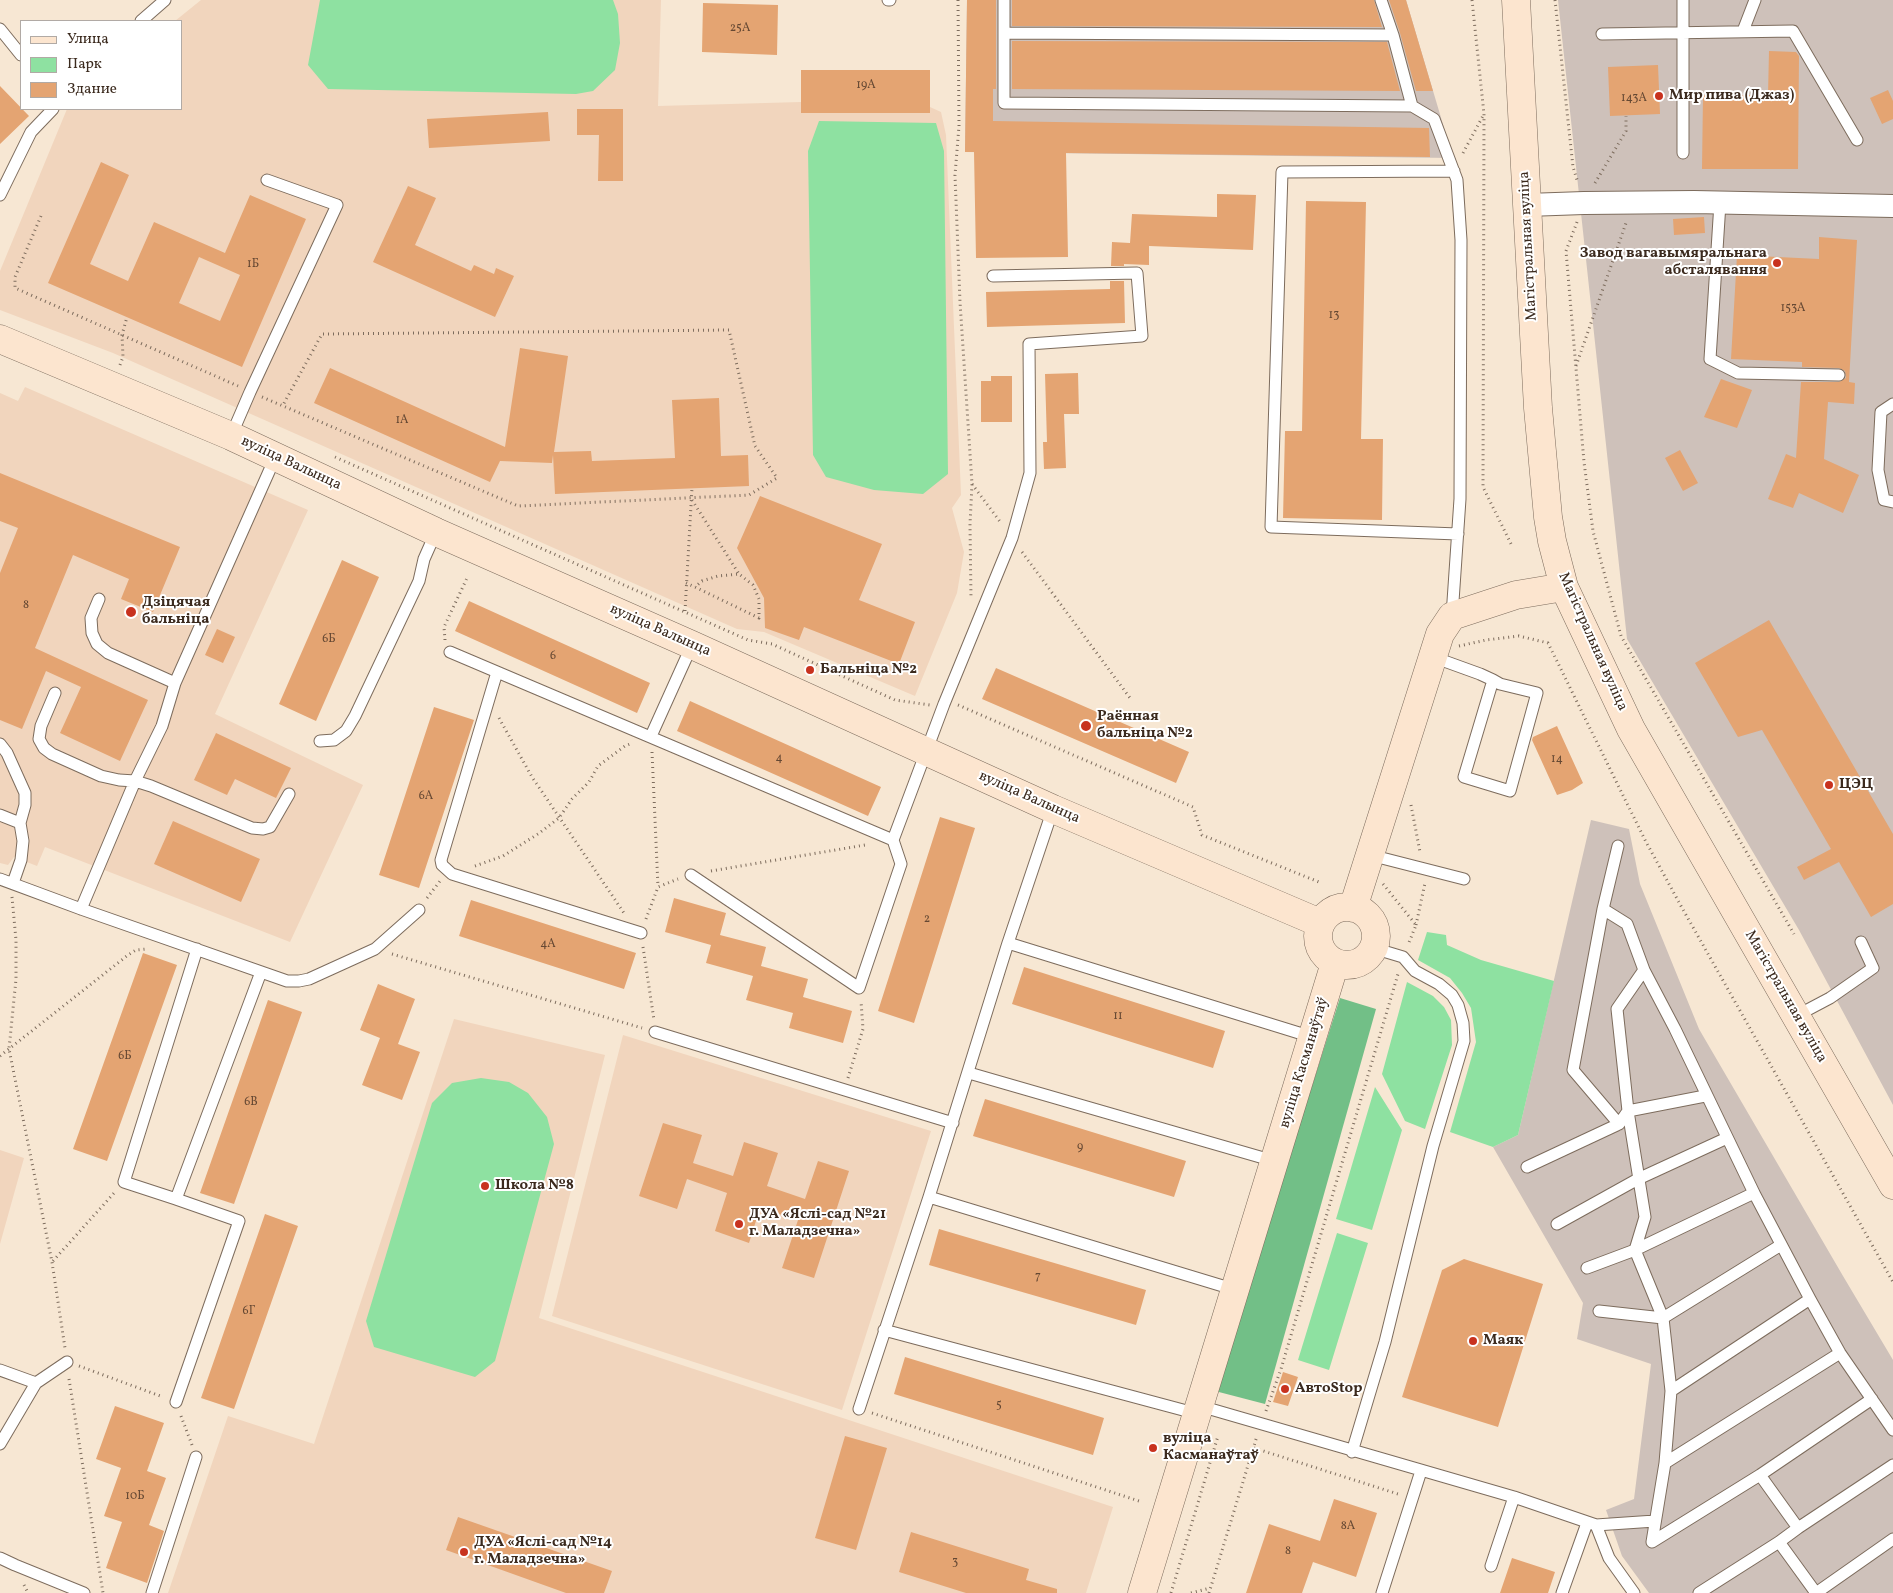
<!DOCTYPE html>
<meta charset="utf-8">
<style>
body{margin:0}
#map{position:relative;width:1893px;height:1593px;overflow:hidden;background:#f7e7d3;font-family:Vollkorn,serif}
canvas{display:block}
.legend{position:absolute;left:20px;top:20px;width:162px;height:90px;box-sizing:border-box;background:#fff;border:1px solid #b1aaa5;margin:0;padding:6px 9px;list-style:none;font-size:15px;color:#3b2a1e}
.legend li{display:flex;align-items:center;gap:10px;height:25px}
.legend b{width:25px;border:1px solid #b1aaa5}
</style>
<div id="map">
<canvas width="1893" height="1593"></canvas>
<ul class="legend">
<li><b style="height:6px;background:#fce5cf"></b>Улица</li>
<li><b style="height:14px;background:#8ee1a1"></b>Парк</li>
<li><b style="height:14px;background:#e4a472"></b>Здание</li>
</ul>
</div>
<script>
const c = document.querySelector('canvas').getContext('2d');
c.lineJoin = 'round';
function paint(path, color) { c.fillStyle = color; c.fill(path, 'evenodd'); }
const shape = rows => new Path2D(rows.map(r => 'M' + r).join(''));
function stroke(path, color, width, dash) { c.strokeStyle = color; c.lineWidth = width; c.lineCap = dash ? 'butt' : 'round'; c.setLineDash(dash || []); c.stroke(path); }
function drawText(font, color, halo, rows, align = 'center') {
  c.font = font + ' Vollkorn,serif'; c.lineWidth = 4; c.setLineDash([]); c.textBaseline = 'middle'; c.strokeStyle = halo; c.fillStyle = color; for (const [text, x, y, turn = 0] of rows) {
    c.save(); c.translate(x, y); c.rotate((+turn || 0) * Math.PI / 180); c.textAlign = isNaN(turn) ? turn : align; if (halo) c.strokeText(text, 0, 0); c.fillText(text, 0, 0); c.restore();
  }
}
const built = shape([
 [201,0,661,0,658,106,801,102,930,107,941,112,946,135,961,495,952,508,964,552,957,593,915,696,764,632,737,629,113,353,0,310,0,271,67,109,181,109,181,21,175,21],
 [25,387,308,510,215,714,363,785,290,942,45,847,37,866,14,857,8,865,0,863,0,393,18,401],
 [454,1019,605,1055,539,1318,1113,1507,1086,1593,168,1593,228,1416,314,1444],
 [623,1035,931,1131,842,1410,552,1316],
 [0,1150,24,1158,0,1244]
]);
const industrial = shape([
 [967,0,1406,0,1453,158,965,152],
 [1558,0,1893,0,1893,1105,1799,930,1627,639],
 [1591,820,1629,829,1640,884,1699,1029,1843,1276,1893,1360,1893,1593,1649,1593,1622,1556,1606,1510,1634,1499,1651,1364,1577,1339,1583,1303,1493,1147,1518,1135]
]);
const green = shape([
 [320,0,613,0,618,14,620,43,615,70,593,91,576,94,328,89,308,65],
 [819,121,936,123,944,151,948,474,923,494,874,490,826,477,813,455,808,151],
 [1427,932,1446,935,1447,945,1481,960,1554,981,1518,1135,1493,1147,1450,1132,1476,1042,1471,1008,1462,993,1450,978,1418,960],
 [1407,982,1433,996,1444,1007,1451,1020,1452,1045,1425,1129,1405,1121,1382,1074],
 [481,1078,509,1082,528,1093,547,1117,554,1144,495,1361,475,1377,374,1347,366,1321,432,1103,452,1083],
 [1375,1087,1402,1130,1372,1230,1336,1219],
 [1337,1233,1368,1243,1329,1370,1298,1360]
]);
const forest = shape([
 [1340,998,1376,1009,1265,1404,1215,1391]
]);
const building = shape([
 [967,0,996,0,996,89,993,89,993,121,1429,128,1430,157,1066,153,1068,257,976,258,974,152,965,152],
 [1012,0,1374,0,1382,27,1012,26],
 [1389,0,1406,0,1433,91,1416,91,1400,33],
 [703,3,778,5,777,55,702,52],
 [1012,41,1387,42,1400,91,1012,89],
 [1769,51,1796,52,1799,56,1798,169,1702,169,1703,95,1768,95],
 [1658,65,1660,114,1610,116,1608,67],
 [801,70,930,70,930,113,801,113],
 [0,86,29,116,0,144],
 [1888,90,1893,101,1893,119,1882,124,1870,98],
 [577,109,623,109,623,181,598,181,599,135,577,135],
 [548,112,550,141,429,148,427,119],
 [101,162,129,175,90,264,128,281,154,222,225,253,250,195,306,219,242,367,48,283],
 [199,257,240,275,220,321,179,303],
 [408,186,436,198,415,245,471,271,474,265,494,274,496,268,514,276,495,317,373,262],
 [1217,194,1256,195,1253,250,1149,246,1149,265,1124,264,1124,266,1111,266,1112,242,1130,243,1132,214,1217,217],
 [1306,201,1366,202,1361,439,1383,439,1382,520,1283,518,1285,431,1302,431],
 [1704,217,1705,233,1674,235,1673,219],
 [1819,237,1857,240,1849,382,1855,383,1854,404,1828,402,1824,459,1859,475,1843,513,1799,493,1793,508,1768,499,1786,454,1796,458,1801,382,1839,382,1846,378,1845,371,1839,368,1802,367,1802,362,1731,359,1737,255,1819,259],
 [1110,281,1124,281,1125,323,987,327,986,292,1110,289],
 [520,348,568,356,554,452,591,451,592,461,675,458,672,400,719,398,721,456,748,455,749,486,555,494,553,455,552,463,500,461,490,482,314,403,330,368,505,447],
 [1078,373,1079,414,1064,414,1066,468,1044,469,1043,442,1047,442,1045,374],
 [991,376,1012,376,1012,422,981,422,981,381,991,381],
 [1721,379,1752,390,1737,428,1704,417],
 [1680,450,1698,483,1683,491,1665,458],
 [0,473,180,547,153,612,121,599,129,579,73,555,35,648,148,700,120,761,60,733,81,687,46,671,22,729,0,720,0,573,18,528,0,521],
 [760,496,882,544,859,600,915,622,899,664,804,627,799,640,765,628,764,598,737,548],
 [342,560,379,577,316,721,279,704],
 [469,601,650,683,637,713,455,631],
 [1769,620,1893,834,1893,904,1871,917,1839,862,1804,880,1797,867,1831,849,1762,730,1738,737,1695,663],
 [217,629,235,637,223,663,205,655],
 [996,668,1189,752,1176,783,982,699],
 [690,701,881,787,868,816,677,731],
 [434,707,474,720,419,888,379,875],
 [1557,726,1583,783,1572,790,1557,795,1532,740,1533,737],
 [216,733,291,768,276,798,235,779,227,795,194,780],
 [940,817,975,828,914,1023,878,1011],
 [173,821,260,859,241,902,154,864],
 [674,898,726,913,720,935,766,947,761,966,808,979,803,997,852,1011,843,1043,789,1028,793,1013,746,1000,753,976,706,963,711,945,665,932],
 [471,900,636,953,624,989,459,936],
 [143,953,177,965,107,1161,73,1149],
 [1024,967,1225,1031,1213,1068,1012,1004],
 [378,984,415,999,398,1044,420,1052,402,1100,362,1085,380,1038,360,1030],
 [268,1000,302,1012,234,1204,200,1193],
 [985,1099,1186,1161,1174,1197,973,1136],
 [663,1123,702,1135,693,1163,733,1176,744,1142,778,1153,767,1186,805,1199,818,1161,849,1171,814,1278,782,1268,798,1220,760,1208,749,1243,715,1231,727,1193,687,1179,677,1209,639,1196],
 [265,1214,298,1226,234,1409,201,1398],
 [939,1229,1146,1290,1136,1325,929,1265],
 [1464,1259,1543,1284,1498,1427,1402,1397,1442,1270],
 [905,1357,1104,1418,1093,1455,894,1394],
 [1283,1372,1298,1377,1288,1406,1273,1402],
 [115,1406,164,1423,147,1471,166,1478,149,1525,164,1531,147,1583,106,1568,122,1522,104,1516,121,1468,96,1459],
 [845,1436,887,1448,856,1550,815,1538],
 [1334,1499,1377,1513,1356,1577,1313,1562,1302,1593,1246,1593,1269,1524,1320,1541],
 [458,1517,612,1571,604,1593,566,1593,446,1550],
 [911,1532,1029,1569,1026,1580,1057,1589,1057,1593,966,1593,899,1572],
 [1512,1558,1555,1572,1548,1593,1500,1593]
]);
const path = shape([
 [958,0,959,126,955,175,960,302,972,484,970,524,971,599],
 [1472,0,1484,114,1483,487,1512,546],
 [1555,0,1573,167,1578,183],
 [1463,153,1484,114],
 [1595,183,1626,131,1626,116],
 [41,216,15,277,15,288,238,386],
 [1577,222,1566,251,1584,462,1593,531,1621,636,1794,934],
 [120,365,123,357,122,335,127,317],
 [1576,366,1626,223],
 [262,397,518,506,749,495,777,478,755,446,729,330,322,334,283,405],
 [335,457,748,640,772,644,895,700,930,705],
 [972,484,1001,523],
 [692,500,739,574],
 [1022,552,1130,698],
 [686,583,695,587,759,618,759,599,753,585,739,574,718,576,702,581,695,587],
 [685,611,692,488],
 [445,640,444,627,467,578],
 [1459,646,1486,640,1519,636,1548,643,1645,840,1681,906,1893,1282],
 [958,705,1193,807,1202,835,1319,882],
 [499,718,532,777,624,913],
 [652,752,658,887],
 [1411,805,1420,852],
 [475,866,503,856,538,834,559,818,572,799,589,782,598,766,625,746,630,744],
 [711,871,865,845],
 [1383,884,1416,925,1408,945],
 [12,897,16,940,16,979,9,1049,52,1262,65,1348],
 [427,898,440,881],
 [646,919,658,887,678,879],
 [1416,925,1425,883],
 [643,947,654,1020],
 [392,954,642,1028],
 [0,1056,128,955,136,950,147,949],
 [848,1078,863,1029,861,1001],
 [53,1261,115,1192],
 [79,1366,163,1397],
 [69,1379,103,1593],
 [1266,1411,1281,1369,1398,974],
 [872,1413,1142,1502],
 [181,1416,192,1445],
 [1254,1448,1398,1494],
 [24,1585,28,1593],
 [1171,1593,1218,1436],
 [1191,1593,1210,1588],
 [1209,1593,1257,1436]
]);
const lane = shape([
 [888,0,890,0],
 [1004,0,1004,103,1412,106,1434,119,1457,180,1461,240,1460,499,1452,616],
 [1381,0,1393,35,1412,106],
 [1683,0,1683,153],
 [141,21,165,0],
 [0,29,21,55],
 [1743,31,1755,0],
 [1004,33,1393,35],
 [1602,34,1793,31,1857,140],
 [1454,171,1282,172,1271,527,1458,534],
 [0,195,31,132,53,109],
 [1720,203,1710,359,1738,373,1839,375],
 [1893,404,1881,412,1878,470,1884,500,1893,502],
 [231,436,250,392,337,205,267,180],
 [99,599,91,618,92,633,97,644,108,653,175,683],
 [450,652,893,840,901,864,859,988,691,875],
 [1433,657,1480,674,1493,680,1500,684,1537,693,1510,791,1464,777,1493,680],
 [497,672,441,860,442,865,452,874,641,933],
 [55,693,41,726,39,739,44,748,52,754,101,776,119,780,135,781,151,786,252,828,263,829,270,827,289,794],
 [651,736,692,645],
 [320,741,334,740,346,731,355,716,419,581,424,559,436,532],
 [0,744,7,753,25,793,25,805,20,823],
 [0,815,20,823,23,841,21,860,13,883],
 [893,840,944,704,1012,538,1030,473,1029,344,1142,336,1137,273,993,276],
 [1618,846,1603,909,1573,1070,1619,1124],
 [1370,855,1464,879],
 [0,879,81,909,287,981,299,981,309,979,375,949,419,910],
 [81,909,135,781,162,726,175,683,275,458],
 [1603,909,1627,924,1644,970,1617,1009,1628,1111,1645,1217,1635,1250,1663,1318,1781,1245],
 [1008,943,1312,1037],
 [197,949,124,1182,176,1199,261,972],
 [1644,970,1675,1029,1754,1193,1810,1299,1840,1353,1893,1430],
 [1796,1016,1830,998,1873,968,1861,942],
 [655,1032,953,1123],
 [969,1073,1274,1161],
 [1527,1167,1619,1124,1628,1111,1705,1096],
 [929,1197,1236,1290],
 [1557,1224,1638,1179,1727,1138],
 [1587,1268,1635,1250,1754,1193],
 [1599,1311,1663,1318,1671,1391,1665,1463],
 [884,1330,1198,1414],
 [1840,1353,1665,1463,1652,1542,1760,1475,1872,1399],
 [0,1370,36,1383],
 [1671,1391,1810,1299],
 [176,1402,239,1221,176,1199],
 [1200,1406,1514,1497,1596,1525,1609,1558,1634,1593],
 [859,1409,929,1197,1008,943,1053,809],
 [0,1444,36,1383,67,1362],
 [1352,1452,1385,1342,1433,1146,1464,1041,1463,1023,1458,1005,1452,995,1439,984,1415,971,1403,957,1373,948],
 [1760,1475,1798,1528],
 [1596,1525,1655,1521],
 [1779,1542,1816,1593],
 [0,1558,15,1565,84,1593],
 [1491,1566,1514,1497],
 [152,1593,196,1457],
 [1382,1593,1421,1471],
 [1562,1593,1587,1523],
 [1699,1593,1779,1542,1798,1528,1893,1465],
 [1816,1593,1893,1539]
]);
const street = shape([
 [1527,205,1584,203,1694,202,1893,206]
]);
const secondary = shape([
 [1516,0,1538,408,1548,517,1552,541,1564,587,1631,729,1893,1185],
 [0,339,231,436,436,532,692,645,1053,809,1320,923],
 '1318 936a29 29 0 1 1 58 0a29 29 0 1 1-58 0Z',
 [1353,908,1440,634,1452,616,1516,595,1564,587],
 [1142,1593,1335,963]
]);
const markers = [
 [1659,96,5,"#c8321e"],
 [1777,263,5,"#c8321e"],
 [131,612,6,"#c8321e"],
 [810,670,5,"#c8321e"],
 [1086,726,6,"#c8321e"],
 [1829,785,5,"#c8321e"],
 [485,1186,5,"#c8321e"],
 [739,1224,5,"#c8321e"],
 [1473,1341,5,"#c8321e"],
 [1285,1389,5,"#c8321e"],
 [1153,1448,5,"#c8321e"],
 [464,1552,5,"#c8321e"]
];
const numberNames = [
 ["25А",740,29],
 ["19А",866,86],
 ["143А",1634,99],
 ["1Б",253,265],
 ["153А",1793,309],
 ["13",1334,316],
 ["1А",402,421],
 ["8",26,606],
 ["6Б",329,640],
 ["6",553,657],
 ["4",779,759],
 ["14",1557,760],
 ["6А",426,797],
 ["2",927,920],
 ["4А",548,945],
 ["11",1118,1017],
 ["6Б",125,1057],
 ["6В",251,1103],
 ["9",1080,1148],
 ["7",1038,1277],
 ["6Г",249,1312],
 ["5",999,1406],
 ["10Б",135,1497],
 ["8А",1348,1527],
 ["8",1288,1552],
 ["3",955,1563]
];
const poiNames = [
 ["Мир пива (Джаз)",1669,96],
 ["Завод вагавымяральнага",1767,254,"right"],
 ["абсталявання",1767,271,"right"],
 ["Дзіцячая",142,603],
 ["бальніца",142,620],
 ["Бальніца №2",820,670],
 ["Раённая",1097,717],
 ["бальніца №2",1097,734],
 ["ЦЭЦ",1839,785],
 ["Школа №8",495,1186],
 ["ДУА «Яслі-сад №21",749,1215],
 ["г. Маладзечна»",749,1232],
 ["Маяк",1483,1341],
 ["АвтоStop",1295,1389],
 ["вуліца",1163,1439],
 ["Касманаўтаў",1163,1456],
 ["ДУА «Яслі-сад №14",474,1543],
 ["г. Маладзечна»",474,1560]
];
const streetNames = [
 ["Магістральная вуліца",1529,246,-93],
 ["вуліца Валынца",291,464,25],
 ["вуліца Валынца",660,631,24],
 ["Магістральная вуліца",1592,642,66],
 ["вуліца Валынца",1029,798,24],
 ["Магістральная вуліца",1785,997,60],
 ["вуліца Касманаўтаў",1305,1063,-73]
];
paint(built, '#f1d5bd');
paint(industrial, '#cec1ba');
paint(green, '#8ee1a1');
paint(forest, '#72bf87');
paint(building, '#e4a472');
stroke(lane, '#7d6c5d', 13);
stroke(street, '#7d6c5d', 24);
stroke(secondary, '#7d6c5d', 29);
stroke(path, '#7d6c5d', 3, [1, 4]);
stroke(lane, '#fff', 11);
stroke(street, '#fff', 22);
stroke(secondary, '#fce5cf', 28);
for (const [x, y, r, color] of markers) { const dot = new Path2D(); dot.arc(x, y, r, 0, 2 * Math.PI); c.fillStyle = color; c.fill(dot); stroke(dot, '#fff', 2); }
drawText('12px', '#654833', null, numberNames);
drawText('bold 15px', '#3b2a1e', '#fff', poiNames, 'left');
drawText('15px', '#3b2a1e', '#fff', streetNames);
</script>
